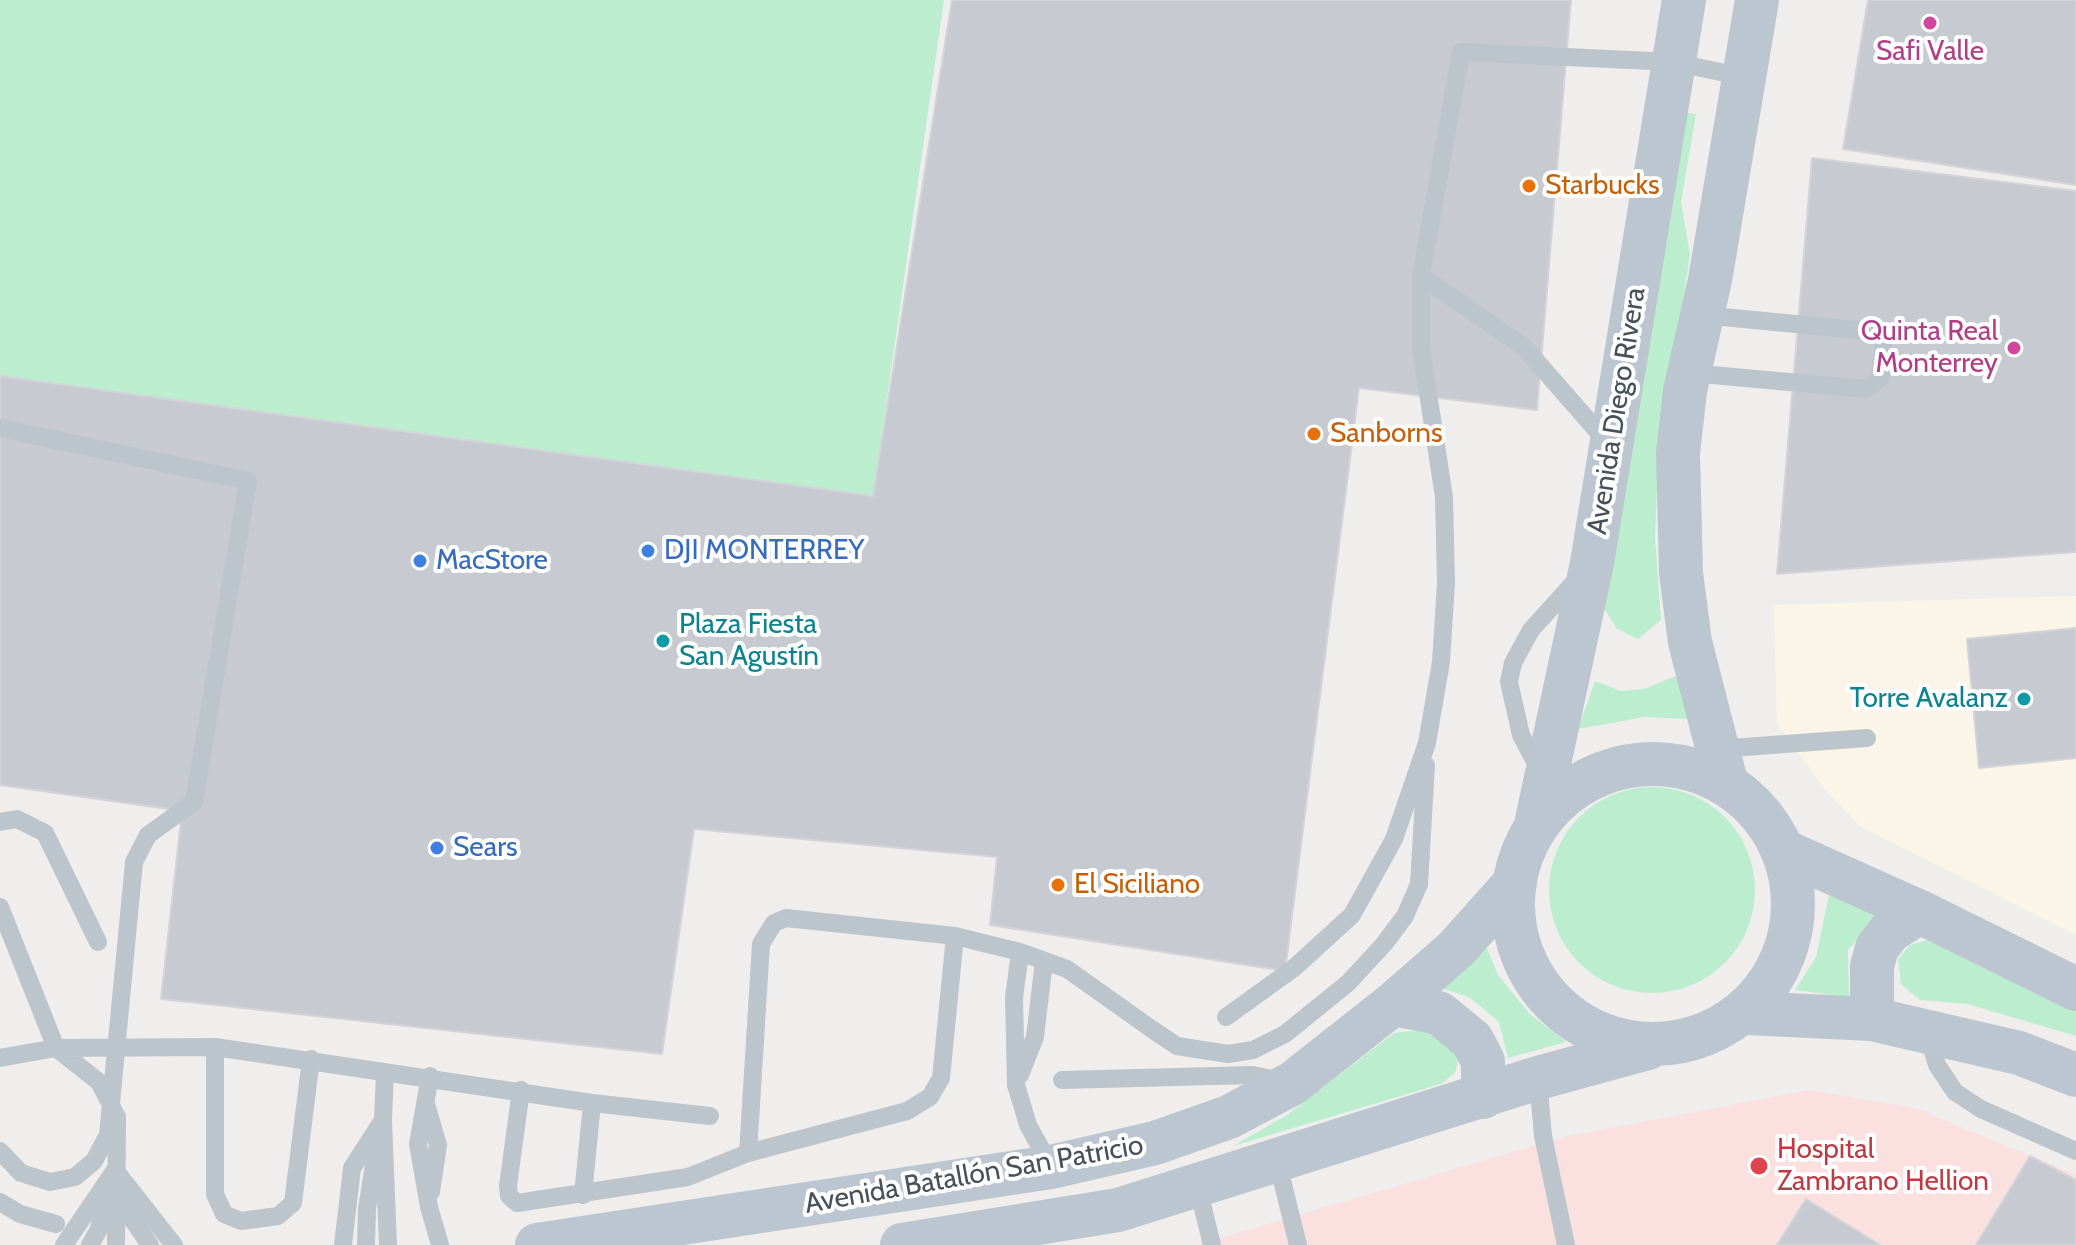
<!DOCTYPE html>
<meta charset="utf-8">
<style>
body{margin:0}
canvas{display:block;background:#f0eded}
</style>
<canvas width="2076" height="1245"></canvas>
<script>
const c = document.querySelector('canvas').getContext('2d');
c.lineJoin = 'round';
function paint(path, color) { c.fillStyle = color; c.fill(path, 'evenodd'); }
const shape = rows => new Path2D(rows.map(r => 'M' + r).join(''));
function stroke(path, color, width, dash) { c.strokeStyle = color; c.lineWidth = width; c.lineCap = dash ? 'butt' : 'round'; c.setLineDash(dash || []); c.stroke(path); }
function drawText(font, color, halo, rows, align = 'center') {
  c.font = font + ' Cabin,sans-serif'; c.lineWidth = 8; c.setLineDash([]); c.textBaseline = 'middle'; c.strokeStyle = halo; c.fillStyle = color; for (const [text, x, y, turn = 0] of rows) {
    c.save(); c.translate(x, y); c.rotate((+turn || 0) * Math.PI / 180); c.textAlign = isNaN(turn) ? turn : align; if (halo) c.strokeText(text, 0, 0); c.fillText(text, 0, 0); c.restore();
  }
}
const commercial = shape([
 [2076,596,2076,935,1861,827,1827,792,1777,723,1774,605]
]);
const medical = shape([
 [1810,1090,1915,1108,2076,1175,2076,1245,1197,1245,1564,1137]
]);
const green = shape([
 [0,0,944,0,873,496,0,376],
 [1684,112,1696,114,1681,202,1690,255,1658,466,1655,537,1661,620,1638,639,1617,629,1603,607],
 [1678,675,1689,719,1644,717,1578,729,1595,681,1621,691,1644,689],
 '1549 890a103 103 0 1 1 206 0a103 103 0 1 1-206 0Z',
 [1831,885,1880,914,1848,950,1849,997,1795,990,1816,957],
 [1481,934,1498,975,1530,1014,1566,1042,1508,1058,1499,1022,1469,997,1440,988],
 [1935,938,2076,1003,2076,1036,1967,1004,1920,1000,1901,984,1898,959,1910,945],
 [1420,1030,1447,1043,1458,1059,1455,1073,1441,1084,1233,1146,1287,1115,1394,1033]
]);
const building = shape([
 [952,0,1571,0,1537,410,1359,388,1285,971,990,925,997,857,694,829,662,1054,161,999,182,811,0,785,0,376,873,496,952,0],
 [1868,0,2076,0,2076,185,1843,149,1868,0],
 [1812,158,2076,191,2076,552,1777,574,1812,158],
 [2076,628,2076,758,1979,768,1967,639,2076,628],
 [2030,1156,2076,1180,2076,1245,1976,1245,2030,1156],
 [1806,1199,1880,1245,1777,1245,1806,1199]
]);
const lane = shape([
 [1421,276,1524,347,1606,441],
 [1690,373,1866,389,1880,379,1884,342,1878,332,1702,315],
 [0,428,248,481,194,802,148,835],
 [1717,749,1867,738],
 [1541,773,1521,735,1509,682,1513,663,1531,630,1579,577],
 [0,822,17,819,45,833,98,942],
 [1419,884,1426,765],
 [0,907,56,1048,99,1082,117,1117,116,1245],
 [955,936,941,1078,930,1097,907,1111,748,1153,761,944,774,923,786,918,955,936,1020,952,1067,969,1153,1030],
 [1020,952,1014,998,1016,1085,1028,1125,1051,1167],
 [1226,1017,1294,968,1352,915,1394,839,1427,743,1441,662,1446,583,1444,497,1421,348,1421,276,1461,52,1673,62,1744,77],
 [1927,1032,1937,1065,1955,1092,1981,1109,2076,1151],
 [215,1047,215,1194,224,1214,241,1221,278,1216,293,1203,311,1059],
 [0,1058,56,1048,215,1047,592,1103,710,1116],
 [385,1072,383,1120,388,1245],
 [1020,1075,1035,1037,1044,961],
 [430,1076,418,1144,429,1207,440,1245],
 [1538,1078,1543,1136,1566,1245],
 [1062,1080,1252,1075,1283,1081],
 [521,1090,508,1186,509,1196,517,1203,688,1177,748,1153],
 [426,1104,438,1145,431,1192],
 [1277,1160,1298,1245],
 [115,1170,174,1245],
 [1197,1184,1212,1245],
 [121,1188,130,1216,150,1245],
 [583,1195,592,1103],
 [0,1202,20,1214,56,1224],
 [64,1245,115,1170],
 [90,1245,98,1231,109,1192],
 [343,1245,352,1168,383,1120],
 [366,1245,367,1209,377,1146]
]);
const secondary = shape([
 '1513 904a140 140 0 1 1 280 0a140 140 0 1 1-280 0Z',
 [1726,782,1690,642,1681,573,1678,453,1685,391,1710,280,1757,0],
 [1537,820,1592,563,1684,0],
 [1784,851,1920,912,2076,989],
 [1393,1004,1439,1013,1472,1040,1483,1061,1483,1097],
 [1746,1013,1872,1019,2019,1053,2076,1075],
 [1872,1019,1872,966,1877,948,1890,931,1920,912],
 [537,1245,1051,1167,1155,1143,1229,1117,1293,1083,1393,1004,1456,949,1515,883],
 [902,1245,1118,1210,1538,1078,1648,1048]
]);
const laneBridge = shape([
 [1153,1030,1177,1046,1228,1054,1253,1050,1285,1034,1348,983,1384,944,1405,916,1419,884],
 [0,1151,21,1173,50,1182,75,1177,94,1161,108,1135,134,862,148,835]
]);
const markers = [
 [1930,23,8,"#d1479c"],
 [1529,186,8,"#e8710a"],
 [2014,348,8,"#d1479c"],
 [1314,434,8,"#e8710a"],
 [648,551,8,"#3f7fe0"],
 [420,561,8,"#3f7fe0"],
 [663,641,8,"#0f9aa8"],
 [2024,699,8,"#0f9aa8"],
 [437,848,8,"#3f7fe0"],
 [1058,885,8,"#e8710a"],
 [1759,1166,10,"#e0444e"]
];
const hotelNames = [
 ["Safi Valle",1930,52],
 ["Quinta Real",1998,332,"right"],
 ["Monterrey",1998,364,"right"]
];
const foodNames = [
 ["Starbucks",1545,186],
 ["Sanborns",1330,434],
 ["El Siciliano",1074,885]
];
const streetNames = [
 ["Avenida Diego Rivera",1617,411,-81],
 ["Avenida Batallón San Patricio",974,1175,-10]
];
const shopNames = [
 ["DJI MONTERREY",664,551],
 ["MacStore",436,561],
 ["Sears",453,848]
];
const cultureNames = [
 ["Plaza Fiesta",679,625],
 ["San Agustín",679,657],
 ["Torre Avalanz",2008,699,"right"]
];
const healthNames = [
 ["Hospital",1777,1150],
 ["Zambrano Hellion",1777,1182]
];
paint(commercial, '#fbf5e7');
paint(medical, '#fae0de');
paint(green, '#bdedcf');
paint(building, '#c7cad0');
stroke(building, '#d2d4d9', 2);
stroke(lane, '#bcc5cc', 18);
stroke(secondary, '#bcc6d1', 44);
stroke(laneBridge, '#bcc5cc', 18);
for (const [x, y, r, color] of markers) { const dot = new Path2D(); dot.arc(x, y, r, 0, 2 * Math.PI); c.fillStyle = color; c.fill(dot); stroke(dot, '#fff', 3); }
drawText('28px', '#b23c85', '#fff', hotelNames);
drawText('28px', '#c56008', '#fff', foodNames, 'left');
drawText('28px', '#46515a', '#fff', streetNames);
drawText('28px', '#366cbe', '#fff', shopNames, 'left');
drawText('28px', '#0d838f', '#fff', cultureNames, 'left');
drawText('28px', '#be3a42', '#fff', healthNames, 'left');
</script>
